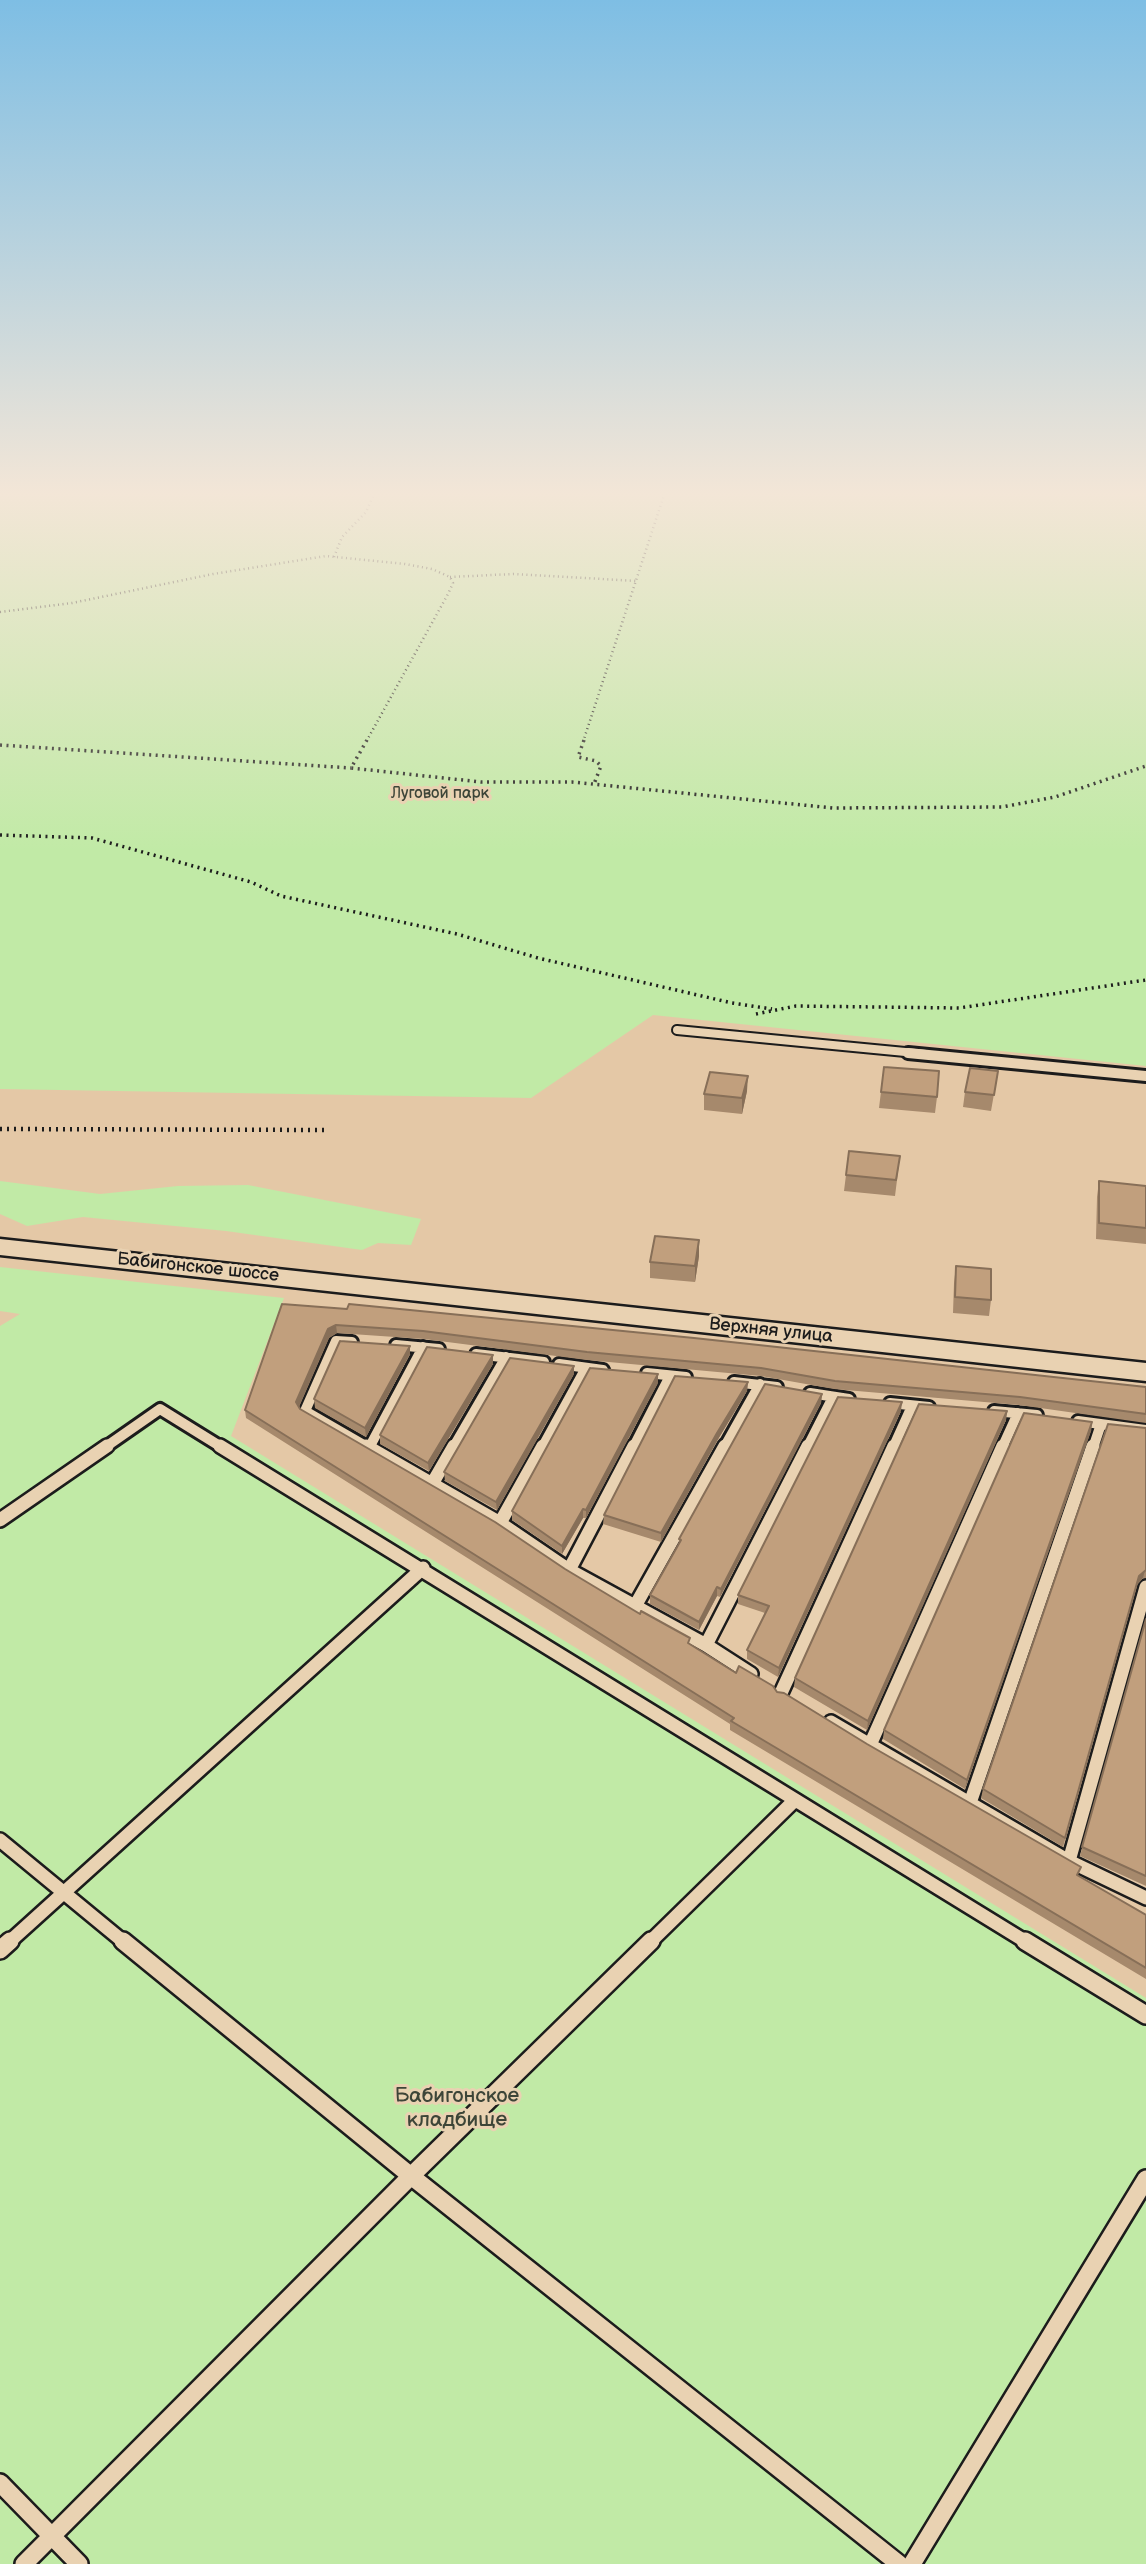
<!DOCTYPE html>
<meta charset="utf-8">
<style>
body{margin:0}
canvas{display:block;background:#e4c8a6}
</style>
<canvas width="1146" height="2564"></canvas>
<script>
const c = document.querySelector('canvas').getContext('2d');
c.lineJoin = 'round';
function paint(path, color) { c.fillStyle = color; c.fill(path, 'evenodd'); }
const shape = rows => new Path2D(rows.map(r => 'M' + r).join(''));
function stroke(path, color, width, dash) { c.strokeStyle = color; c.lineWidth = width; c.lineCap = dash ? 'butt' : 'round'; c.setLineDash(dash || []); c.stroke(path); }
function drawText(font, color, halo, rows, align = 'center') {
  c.font = font + ' "Balsamiq Sans",sans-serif'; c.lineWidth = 6; c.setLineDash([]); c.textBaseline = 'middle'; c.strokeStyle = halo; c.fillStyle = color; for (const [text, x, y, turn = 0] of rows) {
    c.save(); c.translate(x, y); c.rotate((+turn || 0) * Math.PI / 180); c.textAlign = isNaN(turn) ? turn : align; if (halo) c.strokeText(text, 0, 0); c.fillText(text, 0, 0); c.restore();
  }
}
const green = shape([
 [0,492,1146,492,1146,1066,653,1015,531,1098,0,1089],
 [0,1181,100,1194,178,1186,248,1185,421,1219,411,1245,378,1243,362,1250,226,1231,83,1217,27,1226,0,1214],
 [0,1267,284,1298,231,1436,1146,1998,1146,2564,0,2564,0,1326,20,1314,0,1311]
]);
const pathFar2 = shape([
 [334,557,342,537,366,512,375,492],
 [450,577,513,574,637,581],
 [0,612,72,603,213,574,326,556,405,564,432,569,450,577,453,583,448,594,366,742],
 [583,742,665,492]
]);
const pathFar1 = shape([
 [367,740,351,768,481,782,572,782,833,808,1002,807,1055,797,1146,766],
 [584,740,578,757,596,761,601,766,594,784],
 [0,745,351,768],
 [0,835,92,838,251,882,281,896,457,934,538,958,732,1003,772,1009],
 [756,1014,796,1006,959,1008,1146,980]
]);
const path = shape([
 [0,1129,327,1130]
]);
const serviceFar3 = shape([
 [677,1030,926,1054]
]);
const serviceFar2 = shape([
 [908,1053,1146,1076],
 [352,1342,336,1341,305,1411,369,1448],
 [396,1345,439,1349],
 [476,1354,544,1362],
 [559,1364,603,1370],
 [647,1373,686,1377],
 [734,1382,777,1387],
 [810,1393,849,1399],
 [890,1403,929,1407],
 [994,1411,1037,1415],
 [1078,1421,1146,1430],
 [104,1448,160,1409,223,1448],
 [369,1448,423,1347],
 [453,1448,506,1357],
 [542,1448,586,1368],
 [633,1448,670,1376],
 [724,1448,760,1384],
 [807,1448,833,1397],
 [893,1448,912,1406],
 [1002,1448,1018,1413],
 [1093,1448,1101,1424]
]);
const serviceFar1 = shape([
 [220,1446,1028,1943],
 [366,1446,500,1523,569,1570,706,1645,751,1674],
 [432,1484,454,1446],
 [0,1520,107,1446],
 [500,1523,543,1446],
 [569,1570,634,1446],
 [634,1608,725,1446],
 [706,1645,808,1446],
 [781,1693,894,1446],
 [831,1722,1069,1861,1146,1898],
 [870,1745,1003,1446],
 [970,1803,1093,1446],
 [0,1840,125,1943],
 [1069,1861,1146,1587],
 [8,1943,423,1568],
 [649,1943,795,1800]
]);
const service = shape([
 [123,1941,411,2176,899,2564],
 [1025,1941,1146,2015],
 [0,1950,10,1941],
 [0,2483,79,2564],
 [24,2564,411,2176,651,1941],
 [912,2564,1146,2179]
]);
const tertiary = shape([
 [0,1239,1146,1363,1146,1381,0,1255,0,1239]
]);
const wall = shape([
 [884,1067,937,1097,935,1113,879,1108],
 [998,1071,991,1111,963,1107,965,1092],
 [747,1091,742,1114,704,1110,704,1094],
 [900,1156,895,1196,844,1191,846,1175],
 [1099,1181,1146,1186,1146,1244,1096,1239,1097,1197],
 [699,1240,699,1256,695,1282,650,1278,650,1262],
 [956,1266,991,1300,989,1316,953,1313,954,1283],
 [282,1304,1146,1387,1146,1423,1019,1405,834,1389,761,1376,587,1360,424,1339,337,1333,329,1338,299,1407,300,1409,736,1673,777,1692,1079,1876,1146,1915,1146,1979,730,1730,730,1724,246,1418,245,1410],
 [410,1354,366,1437,315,1408,314,1399],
 [493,1355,493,1364,429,1471,380,1444,380,1435],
 [574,1374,497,1510,445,1481,444,1472],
 [748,1382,747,1391,717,1441,661,1542,603,1524,604,1515],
 [658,1383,586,1518,583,1518,562,1554,512,1520,512,1511],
 [822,1394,821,1403,720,1597,717,1596,699,1630,650,1604,650,1595,679,1544,679,1539],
 [901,1411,778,1677,747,1659,747,1650,765,1613,738,1604,738,1595],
 [1007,1411,1006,1420,867,1730,794,1687,795,1678],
 [1092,1422,1091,1431,965,1789,883,1739,884,1730],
 [1146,1428,1146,1578,1143,1578,1137,1585,1063,1847,981,1798,983,1789],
 [1146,1619,1146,1886,1080,1856]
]);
const shadedWall = shape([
 [748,1076,747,1091,742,1114,742,1098],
 [699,1240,699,1256,695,1282,695,1266],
 [336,1325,337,1333,329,1338,297,1411,296,1402,328,1329],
 [410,1346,410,1354,366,1437,365,1428],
 [493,1355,493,1364,429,1471,428,1463],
 [574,1366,574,1374,497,1510,496,1502],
 [658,1374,658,1383,586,1518,586,1510],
 [748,1382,747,1391,717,1441,661,1542,661,1533,717,1433],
 [822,1394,821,1403,720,1597,721,1589],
 [902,1402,901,1411,778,1677,779,1668],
 [1007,1411,1006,1420,867,1730,868,1721],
 [1092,1422,1091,1431,965,1789,967,1780],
 [583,1509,583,1518,562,1554,562,1546],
 [1145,1570,1143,1578,1137,1585,1063,1847,1139,1576],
 [717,1587,717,1596,699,1630,699,1622]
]);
const building = shape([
 [884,1067,939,1071,937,1097,881,1092,884,1067],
 [970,1068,998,1071,994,1095,965,1092,970,1068],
 [710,1072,748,1076,742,1098,704,1094,710,1072],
 [849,1151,900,1156,896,1180,846,1175,849,1151],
 [1099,1181,1146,1186,1146,1228,1099,1223,1099,1181],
 [655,1236,699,1240,695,1266,650,1262,655,1236],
 [956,1266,991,1269,991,1300,955,1297,956,1266],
 [282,1304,347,1309,349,1304,694,1338,1146,1387,1146,1414,1020,1397,835,1381,761,1368,587,1352,423,1331,336,1325,328,1329,296,1402,300,1409,495,1522,565,1569,640,1614,641,1611,690,1638,688,1643,736,1673,739,1666,773,1686,777,1692,784,1693,867,1744,1081,1867,1077,1875,1146,1915,1146,1968,731,1721,734,1718,245,1410,282,1304],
 [340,1341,410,1346,365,1428,314,1399,340,1341],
 [427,1347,493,1355,428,1463,380,1435,427,1347],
 [510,1358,574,1366,496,1502,444,1472,510,1358],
 [590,1368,658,1374,586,1510,583,1509,562,1546,512,1511,590,1368],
 [675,1376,748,1382,717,1433,661,1533,604,1515,675,1376],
 [765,1384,822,1394,721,1589,717,1587,699,1622,650,1595,681,1540,679,1539,765,1384],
 [838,1397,902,1402,779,1668,747,1650,769,1606,738,1595,838,1397],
 [919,1404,1007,1411,868,1721,795,1678,919,1404],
 [1024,1413,1092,1422,967,1780,884,1730,1024,1413],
 [1108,1424,1146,1428,1146,1570,1139,1576,1065,1838,983,1789,1108,1424],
 [1146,1619,1146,1876,1082,1847,1146,1619]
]);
const farParknames = [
 ["Луговой парк",440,794]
];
const streetNames = [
 ["Бабигонское шоссе",198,1268,6],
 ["Верхняя улица",771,1331,6]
];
const nearParknames = [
 ["Бабигонское",457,2097],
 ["кладбище",457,2121]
];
paint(green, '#c1eaa6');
stroke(serviceFar3, '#1c1c1c', 12);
stroke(serviceFar2, '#1c1c1c', 16);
stroke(serviceFar1, '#1c1c1c', 18);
stroke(service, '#1c1c1c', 22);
stroke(tertiary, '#1c1c1c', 5);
stroke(pathFar2, '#1c1c1c', 2.5, [1, 3.5]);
stroke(pathFar1, '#1c1c1c', 3.5, [2, 4.5]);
stroke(path, '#1c1c1c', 4.5, [2, 5]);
stroke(serviceFar3, '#e9d2b2', 8);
stroke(serviceFar2, '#e9d2b2', 10);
stroke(serviceFar1, '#e9d2b2', 13);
stroke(service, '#e9d2b2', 17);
paint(tertiary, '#e9d2b2');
paint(wall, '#a6896c');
paint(shadedWall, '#876f58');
paint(building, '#c19f7d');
stroke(building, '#876f58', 2);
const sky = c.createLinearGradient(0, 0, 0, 851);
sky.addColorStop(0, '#7ebee4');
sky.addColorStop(0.58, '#f3e6d7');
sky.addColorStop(1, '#f3e6d700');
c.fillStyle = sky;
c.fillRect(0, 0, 1146, 851);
drawText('16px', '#3d4538', '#e9d2b2', farParknames);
drawText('18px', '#1c1c1c', '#e9d2b2', streetNames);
drawText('21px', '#3d4538', '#e9d2b2', nearParknames);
</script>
